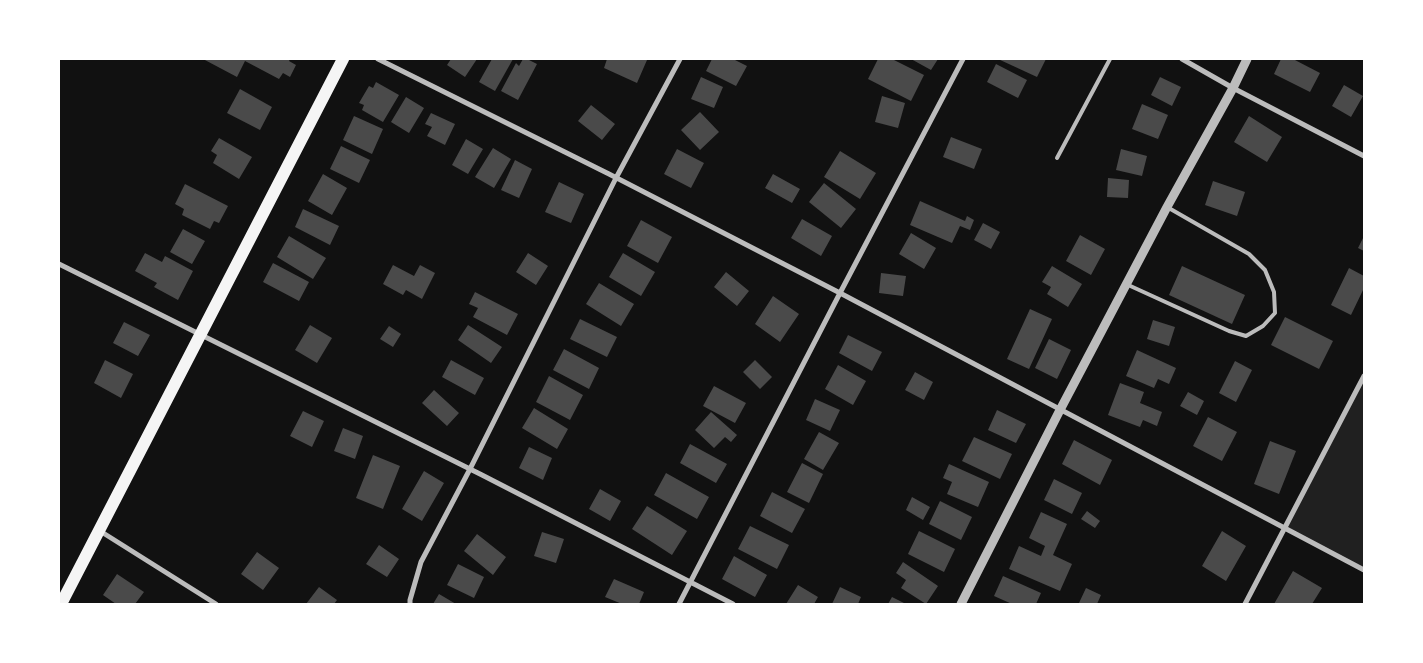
<!DOCTYPE html>
<style>
body{margin:0}
#map{position:relative;width:1423px;height:663px;overflow:hidden;background:#111;font-family:"Sofia Sans Condensed",sans-serif}
canvas{display:block}
.frame{position:absolute;inset:0;border:60px solid #fff;pointer-events:none}
</style>
<div id="map">
<canvas width="1423" height="663"></canvas>
<div class="frame"></div>
</div>
<script>
const c = document.querySelector('canvas').getContext('2d');
c.lineJoin = 'round';
function paint(path, color) { c.fillStyle = color; c.fill(path, 'evenodd'); }
const shape = rows => new Path2D(rows.map(r => 'M' + r).join(''));
function stroke(path, color, width, dash) { c.strokeStyle = color; c.lineWidth = width; c.lineCap = dash ? 'butt' : 'round'; c.setLineDash(dash || []); c.stroke(path); }
const green = shape([
 [1364,376,1364,570,1286,527]
]);
const building = shape([
 [203,59,290,59,289,61,296,65,290,77,283,73,279,79,245,61,237,77],
 [451,59,477,59,465,77,447,65],
 [492,59,513,59,495,91,479,82],
 [523,59,527,59,537,64,518,100,501,91,516,63,519,66],
 [607,59,644,59,647,60,637,83,604,68],
 [712,59,733,59,747,66,736,86,706,71],
 [878,59,892,59,924,75,911,101,868,79],
 [911,59,938,59,931,70],
 [998,59,1046,59,1037,77],
 [1281,59,1293,59,1320,73,1310,92,1274,74],
 [996,64,1027,80,1018,98,987,82],
 [701,77,723,87,714,108,691,99],
 [1160,77,1181,87,1172,106,1151,95],
 [376,82,399,95,383,122,362,110,364,105,359,103,369,86,373,88],
 [1344,85,1363,96,1351,117,1332,106],
 [240,89,272,107,260,130,227,113],
 [882,96,905,103,898,128,875,122],
 [406,97,424,108,409,133,391,122],
 [1142,104,1168,115,1158,139,1132,129],
 [591,105,615,124,602,140,578,121],
 [700,112,719,132,700,150,681,130],
 [431,113,455,124,445,145,427,136,432,127,425,124],
 [354,116,383,129,372,154,343,140],
 [1249,116,1282,137,1267,162,1234,142],
 [951,137,982,149,974,169,943,157],
 [219,138,252,157,239,179,213,163,217,155,211,151],
 [466,139,483,149,468,174,452,165],
 [341,146,370,160,359,183,330,169],
 [493,148,511,159,494,188,475,177],
 [677,149,704,163,691,188,664,174],
 [1121,149,1147,156,1142,176,1116,170],
 [840,151,876,173,860,199,824,177],
 [515,160,532,169,519,198,501,190],
 [323,174,347,188,332,215,308,201],
 [773,174,800,189,792,203,765,188],
 [1108,178,1129,180,1128,198,1107,197],
 [1213,181,1245,192,1237,216,1205,205],
 [559,182,584,194,571,223,545,212],
 [824,183,856,209,841,228,809,202],
 [185,184,228,206,219,223,214,221,210,229,182,215,184,209,175,204],
 [920,201,965,221,967,216,974,220,970,230,960,226,952,243,910,225],
 [303,209,339,226,330,245,295,227],
 [802,219,832,236,821,256,791,238],
 [641,220,672,237,658,263,627,246],
 [983,223,1000,232,991,249,974,240],
 [183,229,205,241,192,264,170,252],
 [911,233,936,248,924,269,899,254],
 [1080,235,1105,249,1091,275,1066,261],
 [289,236,326,258,313,279,277,257],
 [1364,236,1364,251,1358,248],
 [145,253,162,262,165,256,193,271,178,300,154,287,157,283,135,271],
 [528,253,548,266,536,285,516,272],
 [623,253,655,272,641,296,609,277],
 [273,263,309,282,299,301,263,282],
 [393,265,414,276,420,265,435,273,422,299,406,290,403,295,383,284],
 [1052,266,1082,284,1068,307,1047,294,1051,287,1042,282],
 [1182,266,1245,295,1232,324,1169,295],
 [1349,268,1364,276,1364,288,1351,315,1331,305],
 [726,272,749,291,737,306,714,287],
 [881,273,906,276,903,296,879,293],
 [599,283,634,304,621,326,586,304],
 [475,292,518,314,507,335,473,317,478,308,469,304],
 [773,296,799,314,780,342,755,324],
 [1030,309,1052,319,1029,369,1007,359],
 [1285,317,1333,341,1319,369,1271,345],
 [580,319,617,337,607,357,570,339],
 [1153,320,1175,327,1169,346,1147,339],
 [124,322,150,335,138,356,113,343],
 [310,325,332,338,317,363,295,350],
 [468,325,502,347,491,363,458,340],
 [389,326,401,334,393,347,380,339],
 [848,335,882,352,872,371,839,353],
 [1049,339,1071,350,1057,379,1035,368],
 [564,349,599,368,589,389,553,370],
 [1137,350,1176,368,1169,384,1158,379,1154,388,1126,376],
 [105,360,133,374,121,398,94,383],
 [451,360,484,378,475,395,442,377],
 [755,360,772,377,760,389,743,372],
 [1235,361,1252,370,1236,402,1219,393],
 [838,365,866,381,853,405,825,389],
 [915,372,933,382,924,400,905,390],
 [549,376,583,395,570,420,536,402],
 [1120,383,1144,392,1140,403,1162,412,1157,426,1143,420,1140,427,1108,415],
 [714,386,746,403,735,423,703,406],
 [434,390,459,413,447,426,422,403],
 [1188,392,1204,401,1197,415,1180,406],
 [815,399,840,410,830,431,806,420],
 [534,408,568,429,557,449,522,428],
 [997,410,1026,424,1016,443,988,430],
 [303,411,324,421,312,447,290,436],
 [711,412,737,435,731,442,725,437,714,448,695,430],
 [1208,417,1237,432,1222,461,1193,446],
 [343,428,363,436,355,459,334,451],
 [819,432,839,443,823,470,804,459],
 [974,437,1012,454,1000,479,962,461],
 [1074,440,1112,460,1100,485,1062,464],
 [1270,441,1296,451,1279,494,1254,484],
 [690,444,727,464,716,483,680,463],
 [529,447,552,458,543,480,519,468],
 [373,455,400,466,383,509,356,498],
 [802,463,823,474,809,503,787,492],
 [949,464,989,482,978,507,947,494,952,482,943,478],
 [424,471,444,483,422,521,402,509],
 [666,473,709,497,697,519,654,495],
 [1054,479,1082,493,1072,514,1044,500],
 [600,489,621,501,610,521,589,509],
 [772,492,805,509,792,533,760,516],
 [912,497,930,507,923,520,906,510],
 [940,501,972,517,961,540,929,524],
 [647,506,687,531,672,555,632,529],
 [1087,511,1100,521,1095,528,1081,519],
 [1041,512,1067,524,1053,555,1072,564,1060,591,1009,569,1019,546,1041,556,1045,546,1029,538],
 [750,526,789,545,777,569,738,549],
 [919,531,955,549,944,572,908,554],
 [1222,531,1246,546,1226,581,1202,566],
 [542,532,564,539,556,563,534,556],
 [477,534,506,557,493,575,464,551],
 [379,545,399,559,387,577,366,564],
 [257,552,279,568,263,590,241,574],
 [734,556,767,575,755,597,722,579],
 [903,562,938,586,926,604,901,588,906,580,896,573],
 [458,564,484,577,474,598,447,585],
 [1293,571,1322,588,1312,604,1274,604],
 [117,574,144,592,135,604,116,604,103,595],
 [1003,576,1041,593,1036,604,1012,604,994,596],
 [614,579,644,592,639,604,622,604,605,597],
 [798,585,818,597,814,604,786,604],
 [319,587,337,600,334,604,306,604],
 [840,587,861,597,858,604,832,604],
 [1086,588,1101,595,1097,604,1079,603],
 [439,594,456,604,433,604],
 [892,597,906,604,888,604]
]);
const service = shape([
 [1057,158,1110,59],
 [1126,284,1229,331,1246,336,1263,326,1275,313,1274,292,1265,270,1249,254,1167,207]
]);
const minor = shape([
 [378,59,609,174,840,293,1364,570],
 [1182,59,1233,88,1364,156],
 [59,264,482,475,733,604],
 [100,531,216,604],
 [410,604,410,600,421,562,470,469,616,178,680,59],
 [679,604,840,293,963,59],
 [1245,604,1364,376]
]);
const tertiary = shape([
 [961,604,1060,410,1167,207,1233,88,1247,59]
]);
const primary = shape([
 [61,604,343,59]
]);
paint(green, '#202020');
paint(building, '#4a4a4a');
stroke(service, '#bcbcbc', 4);
stroke(minor, '#bcbcbc', 5);
stroke(tertiary, '#bcbcbc', 9);
stroke(primary, '#f5f5f5', 12);
</script>
